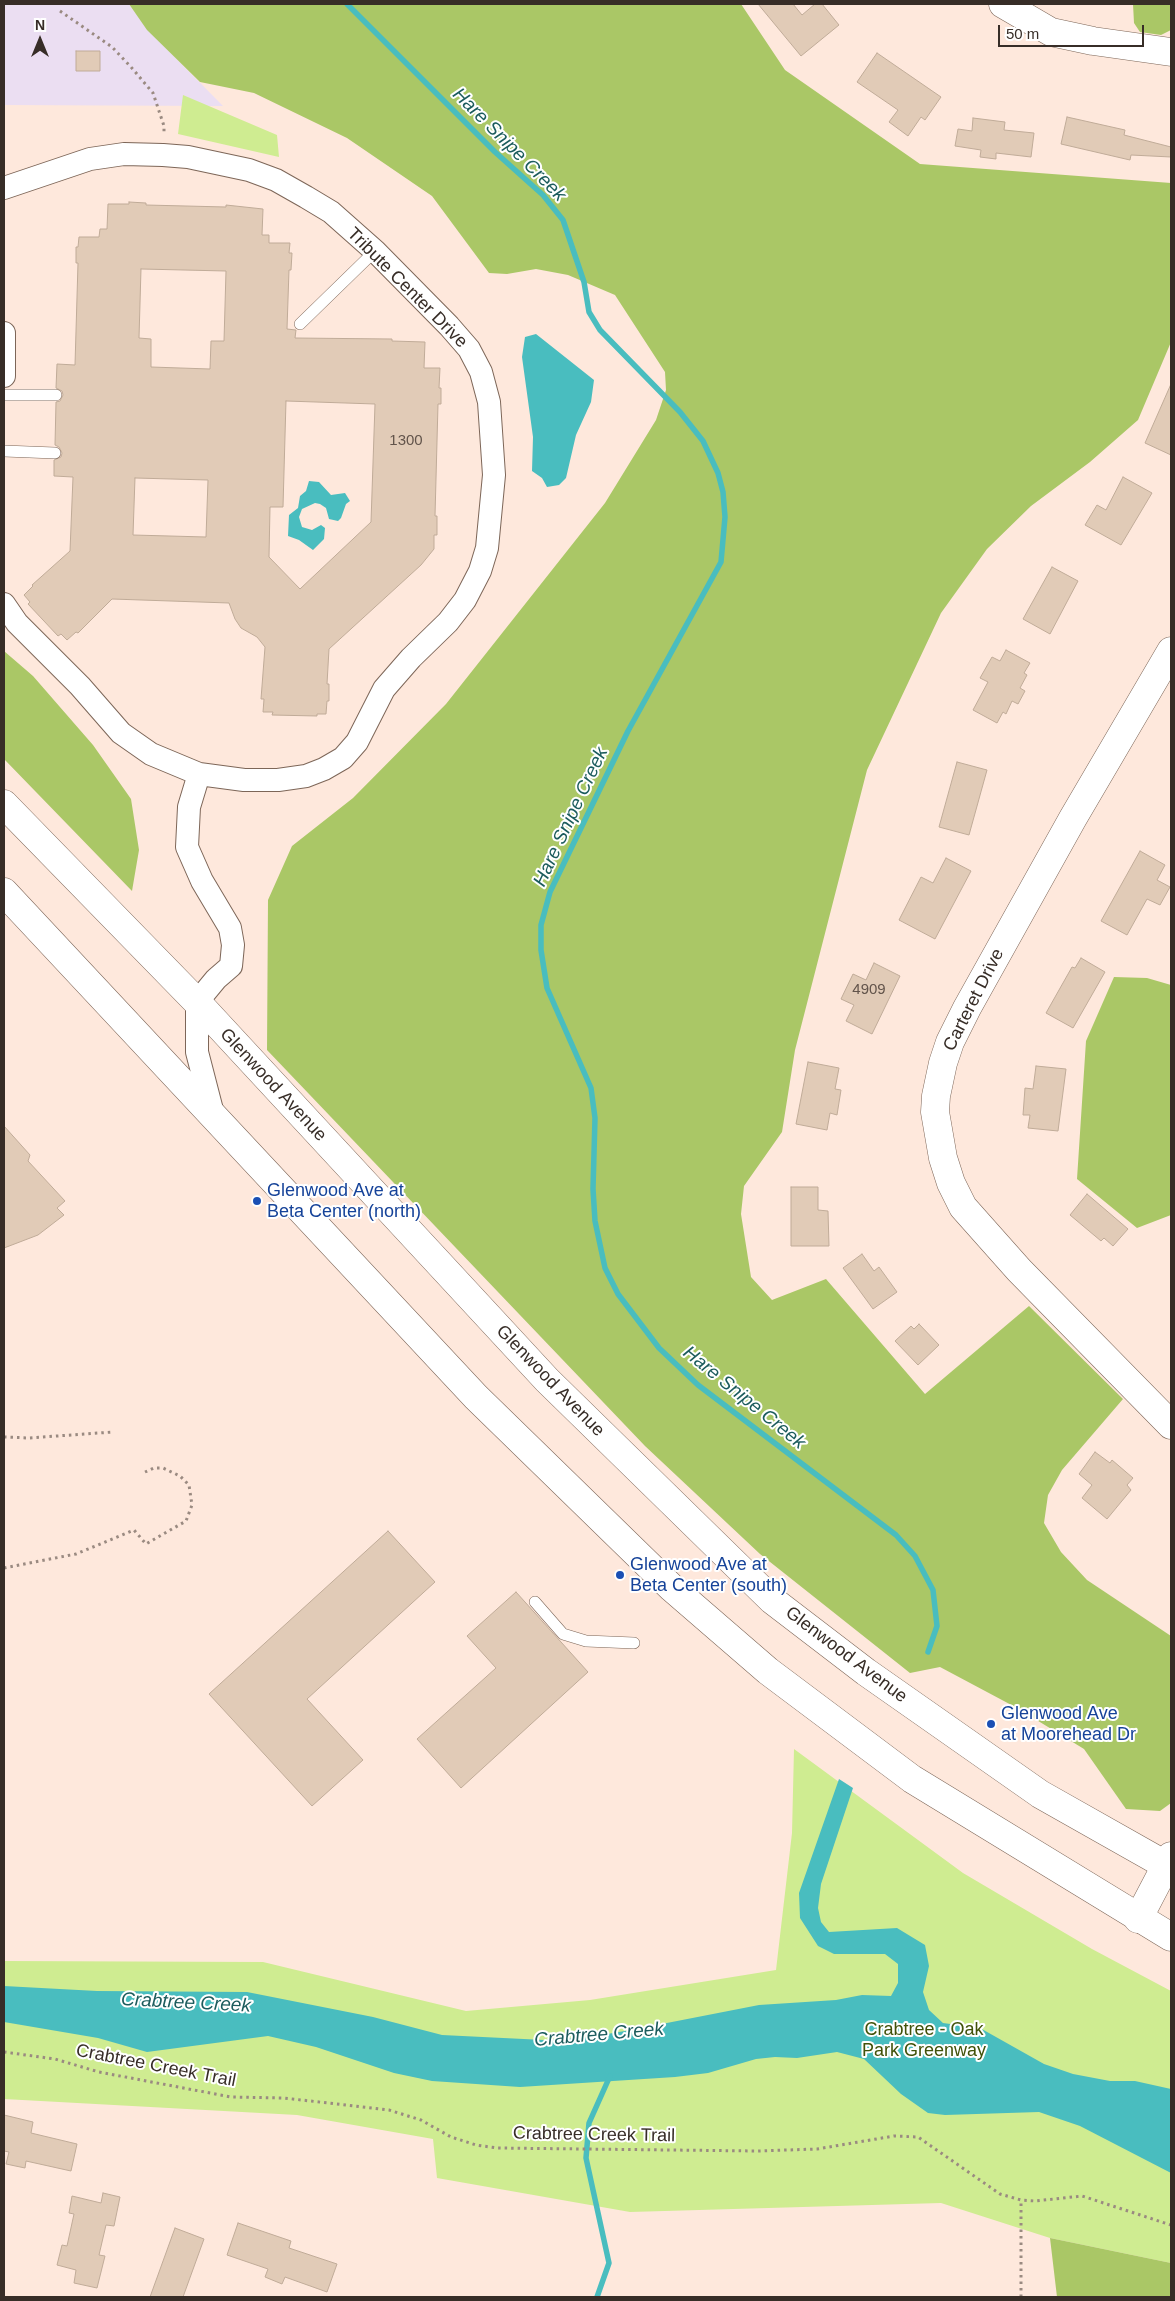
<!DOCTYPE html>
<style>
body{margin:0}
#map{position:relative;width:1175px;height:2301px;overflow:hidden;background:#fee8dc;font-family:Helvetica,sans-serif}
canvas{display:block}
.frame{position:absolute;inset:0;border:5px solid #372d27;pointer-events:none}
.north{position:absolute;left:15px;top:15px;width:50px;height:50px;-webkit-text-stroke:4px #fff;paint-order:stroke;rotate:0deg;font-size:14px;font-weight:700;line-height:20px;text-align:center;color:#372d27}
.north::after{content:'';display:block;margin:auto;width:18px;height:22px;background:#372d27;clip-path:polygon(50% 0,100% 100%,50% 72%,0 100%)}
.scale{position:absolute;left:998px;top:25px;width:146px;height:22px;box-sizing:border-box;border:2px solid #372d27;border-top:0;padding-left:6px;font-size:15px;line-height:18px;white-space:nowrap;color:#372d27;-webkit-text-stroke:4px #fff;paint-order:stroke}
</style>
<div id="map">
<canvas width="1175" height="2301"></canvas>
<div class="frame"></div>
<div class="north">N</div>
<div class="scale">50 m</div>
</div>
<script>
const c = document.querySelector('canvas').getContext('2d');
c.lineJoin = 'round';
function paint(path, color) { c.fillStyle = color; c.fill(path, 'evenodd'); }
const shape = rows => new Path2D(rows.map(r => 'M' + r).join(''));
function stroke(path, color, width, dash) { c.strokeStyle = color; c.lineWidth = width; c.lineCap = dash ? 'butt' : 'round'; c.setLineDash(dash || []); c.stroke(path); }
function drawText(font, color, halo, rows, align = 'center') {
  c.font = font + ' Helvetica,sans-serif'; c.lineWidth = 4; c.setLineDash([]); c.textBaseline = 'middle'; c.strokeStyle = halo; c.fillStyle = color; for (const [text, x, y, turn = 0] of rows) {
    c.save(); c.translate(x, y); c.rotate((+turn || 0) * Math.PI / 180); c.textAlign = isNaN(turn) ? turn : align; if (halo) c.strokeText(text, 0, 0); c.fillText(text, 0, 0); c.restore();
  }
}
const commercial = shape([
 [4,4,129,4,148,30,223,106,4,105]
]);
const green = shape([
 [183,95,277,135,279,157,178,134],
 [794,1749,963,1873,1092,1949,1171,1991,1171,2263,1050,2238,941,2203,630,2212,437,2178,433,2139,297,2115,4,2099,4,1961,263,1962,466,2011,590,2000,776,1970,792,1833]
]);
const forest = shape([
 [129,4,741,4,785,70,920,164,1171,183,1171,342,1138,420,1090,462,1031,506,987,549,941,613,867,770,795,1050,782,1132,744,1186,741,1214,751,1277,772,1300,826,1279,925,1394,1029,1306,1123,1399,1062,1470,1048,1495,1044,1523,1061,1552,1087,1580,1171,1636,1171,1803,1160,1811,1126,1809,1084,1749,1017,1708,940,1667,910,1673,760,1554,645,1446,267,1050,268,900,292,846,353,798,446,704,605,503,656,420,666,390,665,372,615,295,568,275,536,269,507,274,489,273,432,196,347,138,254,93,200,82,147,30],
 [1133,4,1171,4,1171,30,1161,35,1140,32,1134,23],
 [4,651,33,676,93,745,131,799,139,850,132,891,4,759],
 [1114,977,1147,978,1171,985,1171,1215,1137,1228,1077,1179,1086,1041],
 [1050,2238,1171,2263,1171,2297,1057,2297]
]);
const water = shape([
 [536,334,594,380,591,402,576,435,566,478,559,485,547,487,542,478,532,471,533,437,522,357,525,337],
 [309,481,319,482,331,495,345,493,350,501,346,504,341,518,338,521,329,519,326,508,320,504,315,503,302,509,299,517,302,527,312,530,321,525,325,528,324,539,313,550,299,540,288,536,289,515,298,508,300,496,306,491],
 [839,1779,853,1788,821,1884,818,1908,821,1922,829,1932,897,1928,925,1945,929,1966,923,1992,929,2010,943,2023,980,2028,1044,2064,1073,2074,1110,2081,1135,2081,1171,2089,1171,2173,1080,2126,1039,2112,945,2115,928,2113,901,2094,864,2059,837,2052,797,2058,775,2057,756,2059,708,2073,675,2077,520,2087,432,2081,394,2073,316,2047,268,2036,147,2052,98,2038,4,2022,4,1986,97,1991,247,1992,373,2017,442,2035,544,2040,589,2037,631,2030,759,2005,836,2000,862,1995,891,1996,898,1983,898,1964,885,1954,834,1954,818,1946,800,1918,799,1893]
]);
const stream = shape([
 [347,4,495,152,543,195,563,220,584,282,589,312,600,330,680,412,703,441,718,473,723,492,725,517,721,562,628,731,550,892,541,925,541,950,547,988,591,1088,595,1118,593,1189,595,1221,605,1268,618,1294,659,1348,698,1385,896,1535,915,1556,933,1590,937,1626,928,1652],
 [597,2297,609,2263,586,2158,589,2123,610,2076]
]);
const building = shape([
 [758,4,793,4,802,15,815,4,822,4,839,25,801,56,758,4],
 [76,51,100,51,100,71,76,71,76,51],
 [877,53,941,97,925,120,921,117,908,136,889,122,898,110,857,82,877,53],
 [1067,117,1125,130,1124,135,1171,147,1171,157,1131,155,1130,160,1061,144,1067,117],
 [973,118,1005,122,1004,130,1034,133,1031,157,996,153,996,159,980,157,981,150,955,146,958,129,972,131,973,118],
 [129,202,146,203,146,205,226,207,226,205,263,209,262,235,269,235,269,243,290,243,289,253,292,253,291,270,289,270,287,329,296,330,295,338,392,339,392,341,425,342,424,368,440,368,439,388,441,388,441,404,438,404,435,516,437,516,437,535,434,535,434,549,421,565,329,649,327,684,329,684,329,701,327,701,326,714,317,714,317,716,272,715,273,712,263,712,264,699,261,699,265,647,257,637,241,628,235,619,229,603,112,599,78,633,76,632,67,640,61,634,58,636,28,604,30,602,24,595,33,586,32,585,70,551,73,477,54,476,54,460,61,457,62,453,59,447,55,445,56,402,60,401,63,395,62,391,56,388,57,364,75,365,78,263,76,263,76,247,78,247,79,237,99,237,100,229,107,229,108,204,129,204,129,202],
 [141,269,226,271,224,341,211,341,210,369,151,367,151,339,139,338,141,269],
 [286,401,375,404,371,522,300,589,269,557,270,507,283,507,286,401],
 [135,478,208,480,206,537,133,535,135,478],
 [1171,384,1171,455,1145,443,1171,384],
 [1123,477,1152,493,1121,545,1085,525,1097,505,1106,510,1123,477],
 [1052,567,1078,581,1050,634,1023,619,1052,567],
 [1006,650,1030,663,1024,673,1027,675,1020,688,1025,691,1018,704,1012,701,1006,714,1003,712,997,723,973,710,988,682,980,678,992,657,1000,661,1006,650],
 [957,762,987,770,969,835,939,827,957,762],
 [1140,851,1165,865,1157,880,1170,887,1160,905,1147,899,1127,935,1101,921,1140,851],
 [946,858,971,871,935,939,899,920,921,877,933,883,946,858],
 [1081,958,1105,972,1073,1028,1046,1013,1072,967,1075,968,1081,958],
 [874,963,900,976,872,1034,846,1021,854,1005,841,999,853,974,866,980,874,963],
 [808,1062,839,1068,835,1089,841,1090,837,1115,830,1113,827,1130,796,1124,808,1062],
 [1036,1066,1066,1069,1058,1131,1028,1128,1030,1115,1023,1115,1025,1088,1033,1089,1036,1066],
 [4,1126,30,1155,28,1161,65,1201,57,1208,64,1215,38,1235,4,1248,4,1126],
 [791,1187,818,1187,818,1210,828,1211,829,1246,791,1246,791,1187],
 [1087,1194,1128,1229,1113,1246,1104,1238,1101,1241,1070,1215,1087,1194],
 [862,1254,874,1271,879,1267,897,1292,873,1309,843,1268,862,1254],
 [919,1324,939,1345,918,1365,895,1341,911,1326,914,1329,919,1324],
 [1095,1452,1110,1463,1112,1460,1133,1478,1127,1485,1131,1490,1107,1519,1082,1498,1092,1485,1079,1474,1095,1452],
 [388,1531,435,1582,307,1699,363,1760,312,1806,209,1694,388,1531],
 [516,1592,588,1672,461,1788,417,1739,496,1668,467,1636,516,1592],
 [4,2115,33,2122,31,2133,77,2144,71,2171,26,2161,25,2168,6,2164,9,2152,4,2151,4,2115],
 [103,2193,120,2197,114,2226,106,2225,99,2255,105,2256,97,2288,74,2283,76,2270,57,2265,62,2245,67,2246,74,2214,69,2213,72,2196,101,2203,103,2193],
 [238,2223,291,2241,289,2248,337,2264,327,2292,285,2277,282,2284,265,2277,268,2269,227,2255,238,2223],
 [175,2228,204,2239,183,2297,150,2297,175,2228]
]);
const path = shape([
 [60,11,112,47,131,67,153,93,164,126,164,134],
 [4,1437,29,1438,113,1432],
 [4,1568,76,1554,134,1530,146,1544,186,1521,192,1505,189,1485,180,1476,163,1468,154,1468,145,1472],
 [4,2052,55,2059,99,2072,231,2097,284,2098,389,2110,421,2120,451,2137,476,2145,497,2148,758,2151,817,2149,894,2136,918,2137,1000,2194,1021,2200,1035,2201,1082,2196,1171,2225],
 [1021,2297,1021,2200]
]);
const service = shape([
 [300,324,375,251],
 [4,395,56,395],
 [4,451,55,453],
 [535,1602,563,1634,586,1641,634,1643]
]);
const minor = shape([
 [4,188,90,159,124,154,163,155,188,157,249,170,276,180,306,197,331,212,375,251,449,326,469,349,481,372,489,402,494,475,487,548,480,571,465,600,448,622,411,658,384,689,357,742,343,758,324,769,306,776,278,780,244,780,199,774,151,754,121,733,80,686,17,623,4,604],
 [4,333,4,376],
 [199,774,189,807,187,847,202,881,230,928,233,945,231,966,216,979,197,1002,197,1052,213,1114]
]);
const tertiary = shape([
 [1003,4,1051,32,1093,41,1171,52],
 [1171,651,1073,818,967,1008,950,1042,943,1063,936,1096,935,1112,943,1158,951,1183,963,1207,1019,1270,1171,1425],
 [1138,1919,1171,1856]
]);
const trunk = shape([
 [4,804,197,1002,547,1380,772,1600,866,1672,1040,1794,1171,1868],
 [4,892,476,1397,672,1588,768,1671,912,1779,1171,1937]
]);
const markers = [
 [257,1201,5,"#1a4fb4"],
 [620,1575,5,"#1a4fb4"],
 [991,1724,5,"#1a4fb4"]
];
const numberNames = [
 ["1300",406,441],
 ["4909",869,990]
];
const streetNames = [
 ["Tribute Center Drive",407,288,45],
 ["Carteret Drive",974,1000,-63],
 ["Glenwood Avenue",273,1085,47],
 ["Glenwood Avenue",550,1381,46],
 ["Glenwood Avenue",846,1655,37],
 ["Crabtree Creek Trail",156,2066,11],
 ["Crabtree Creek Trail",594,2135,1]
];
const transitNames = [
 ["Glenwood Ave at",267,1191],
 ["Beta Center (north)",267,1212],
 ["Glenwood Ave at",630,1565],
 ["Beta Center (south)",630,1586],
 ["Glenwood Ave",1001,1714],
 ["at Moorehead Dr",1001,1735]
];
const parkNames = [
 ["Crabtree - Oak",924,2030],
 ["Park Greenway",924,2051]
];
const waterNames = [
 ["Hare Snipe Creek",509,145,45],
 ["Hare Snipe Creek",571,817,-65],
 ["Hare Snipe Creek",744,1398,39],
 ["Crabtree Creek",186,2003,3],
 ["Crabtree Creek",599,2035,-5]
];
paint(commercial, '#ebdef2');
paint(green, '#cfec91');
paint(forest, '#aac766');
paint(water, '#49bdbf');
stroke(stream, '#49bdbf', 5.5);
paint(building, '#e1cbb7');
stroke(building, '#c0ab98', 1);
stroke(service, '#7d6658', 12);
stroke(minor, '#7d6658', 24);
stroke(tertiary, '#7d6658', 29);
stroke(trunk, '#7d6658', 29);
stroke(path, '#9a8a81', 3, [2.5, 4]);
stroke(service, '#fff', 11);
stroke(minor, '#fff', 22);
stroke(tertiary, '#fff', 28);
stroke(trunk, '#fff', 28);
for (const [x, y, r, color] of markers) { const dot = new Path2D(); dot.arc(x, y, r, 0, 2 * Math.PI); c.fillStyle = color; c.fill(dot); stroke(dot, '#fff', 2); }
drawText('15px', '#62544b', null, numberNames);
drawText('18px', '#372d27', '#fff', streetNames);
drawText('18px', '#164399', '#fff', transitNames, 'left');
drawText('18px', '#415209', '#fff', parkNames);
drawText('italic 19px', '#1c5c5d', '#fff', waterNames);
</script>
